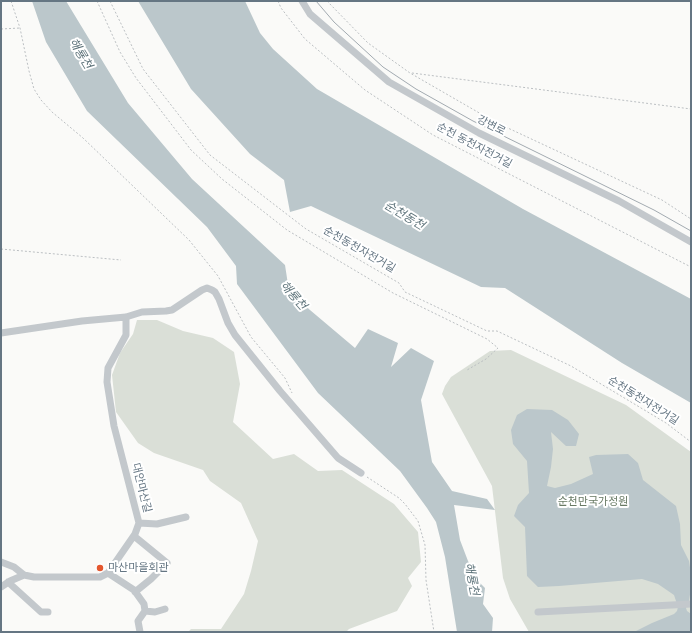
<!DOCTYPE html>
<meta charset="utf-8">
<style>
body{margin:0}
#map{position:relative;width:692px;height:633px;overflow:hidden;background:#fafaf8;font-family:Roboto,sans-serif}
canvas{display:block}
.frame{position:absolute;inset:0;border:2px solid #657683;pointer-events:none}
</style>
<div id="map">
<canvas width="692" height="633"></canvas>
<div class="frame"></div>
</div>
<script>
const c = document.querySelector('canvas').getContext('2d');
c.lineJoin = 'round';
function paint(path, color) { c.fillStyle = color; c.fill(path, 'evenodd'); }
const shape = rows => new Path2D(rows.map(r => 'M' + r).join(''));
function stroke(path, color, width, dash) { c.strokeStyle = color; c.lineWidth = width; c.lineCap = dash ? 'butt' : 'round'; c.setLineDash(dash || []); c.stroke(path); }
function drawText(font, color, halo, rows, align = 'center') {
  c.font = font + ' Roboto,"Noto Sans KR",sans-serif'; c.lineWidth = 4; c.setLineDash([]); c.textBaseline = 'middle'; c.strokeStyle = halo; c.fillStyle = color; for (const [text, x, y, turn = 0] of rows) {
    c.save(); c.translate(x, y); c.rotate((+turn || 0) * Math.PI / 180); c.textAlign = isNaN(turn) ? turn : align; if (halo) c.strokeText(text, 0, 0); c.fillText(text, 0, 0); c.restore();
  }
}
const green = shape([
 [137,320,157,320,183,331,213,338,234,352,240,384,233,422,273,459,294,454,318,471,342,470,394,504,418,532,421,562,408,578,412,586,397,611,349,629,346,632,188,632,191,629,221,629,244,594,251,571,258,541,241,503,210,481,203,470,154,453,138,443,116,412,112,375,120,353,133,334],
 [511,350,626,405,691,452,691,632,529,632,510,599,503,578,492,486,442,394,445,386,451,377,490,351]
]);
const water = shape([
 [32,1,66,1,128,103,192,179,285,265,289,291,310,310,355,348,368,329,398,343,391,367,411,348,434,361,421,400,432,462,452,491,487,499,495,510,454,505,460,540,468,561,477,580,485,588,483,604,493,618,492,632,457,632,445,557,436,522,427,508,400,471,318,393,237,284,236,266,207,227,87,111,46,42],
 [138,1,245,1,260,33,273,49,317,89,523,209,691,299,691,403,622,363,505,288,481,287,311,206,290,212,284,180,250,154,191,89],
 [527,409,552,410,568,420,579,434,576,446,566,446,551,432,553,449,551,467,547,486,555,488,571,484,593,474,589,457,596,455,628,454,638,463,643,480,676,506,680,524,681,545,689,561,691,574,691,588,689,601,686,608,687,611,691,614,691,632,634,632,652,623,674,614,677,611,678,607,674,595,658,584,642,579,559,586,538,587,527,576,525,527,514,516,518,505,529,493,527,461,513,444,511,430,517,415]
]);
const path = shape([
 [11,1,20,28,29,71,34,89,41,100,52,112,83,138,189,240,218,276,251,337,285,378,292,393],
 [97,1,120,52,136,78,191,150,222,179,287,230,393,293,487,339,498,348,486,359,467,370],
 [110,1,143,69,210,155,306,229,399,283,405,292,487,331,497,331,571,366,666,423,691,442],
 [278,1,281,8,305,39,365,90,433,135,691,267],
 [327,1,368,43,410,73,495,122,662,200,691,219],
 [1,29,20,28],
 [412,73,691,109],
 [1,249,121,260],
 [367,477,399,498,405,504,418,521,425,545,426,580,434,632]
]);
const minor = shape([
 [302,1,310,14,389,82,479,133,619,201,691,242],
 [1,333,82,321,126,317,142,312,166,311,172,310,202,290,207,288,212,290,215,292,219,299,228,323,235,335,280,391,338,458,361,473],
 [139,523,157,524,186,517],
 [134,536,167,563,151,579,135,592],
 [1,562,14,567,24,575,34,577,100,577,108,573,135,534,139,523,114,426,107,382,108,368,126,335,126,317],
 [108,573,134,590,144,604,145,611,138,621,140,632],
 [8,582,41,612,48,612],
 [1,587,10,581,24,575],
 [145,611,155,612,165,609],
 [538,612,691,604]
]);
const tram = shape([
 [316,1,334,22,383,67,416,89,473,121,654,210,691,231]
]);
const markers = [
 [100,568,4,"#e4572e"]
];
const streetNames = [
 ["강변로",491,126,27],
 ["순천 동천자전거길",474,146,28],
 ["순천동천자전거길",359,250,30],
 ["순천동천자전거길",643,401,32],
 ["대안마산길",141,488,76]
];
const parkNames = [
 ["순천만국가정원",593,502]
];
const poiNames = [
 ["마산마을회관",108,568]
];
const waterNames = [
 ["해룡천",80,54,59],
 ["순천동천",404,216,31],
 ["해룡천",293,296,49],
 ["해룡천",471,579,79]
];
paint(green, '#dadfd7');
paint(water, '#bbc7cb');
stroke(path, '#bbbfc2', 1, [2, 2]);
stroke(minor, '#c3c8cc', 7);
stroke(tram, '#a2aab0', 1);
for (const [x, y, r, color] of markers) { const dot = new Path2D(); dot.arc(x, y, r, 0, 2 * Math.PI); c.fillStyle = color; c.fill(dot); stroke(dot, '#fff', 1.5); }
drawText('11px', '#657683', '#fff', streetNames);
drawText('11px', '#687a64', '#fff', parkNames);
drawText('11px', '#657683', '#fff', poiNames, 'left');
drawText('italic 12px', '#60757c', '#fff', waterNames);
</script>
